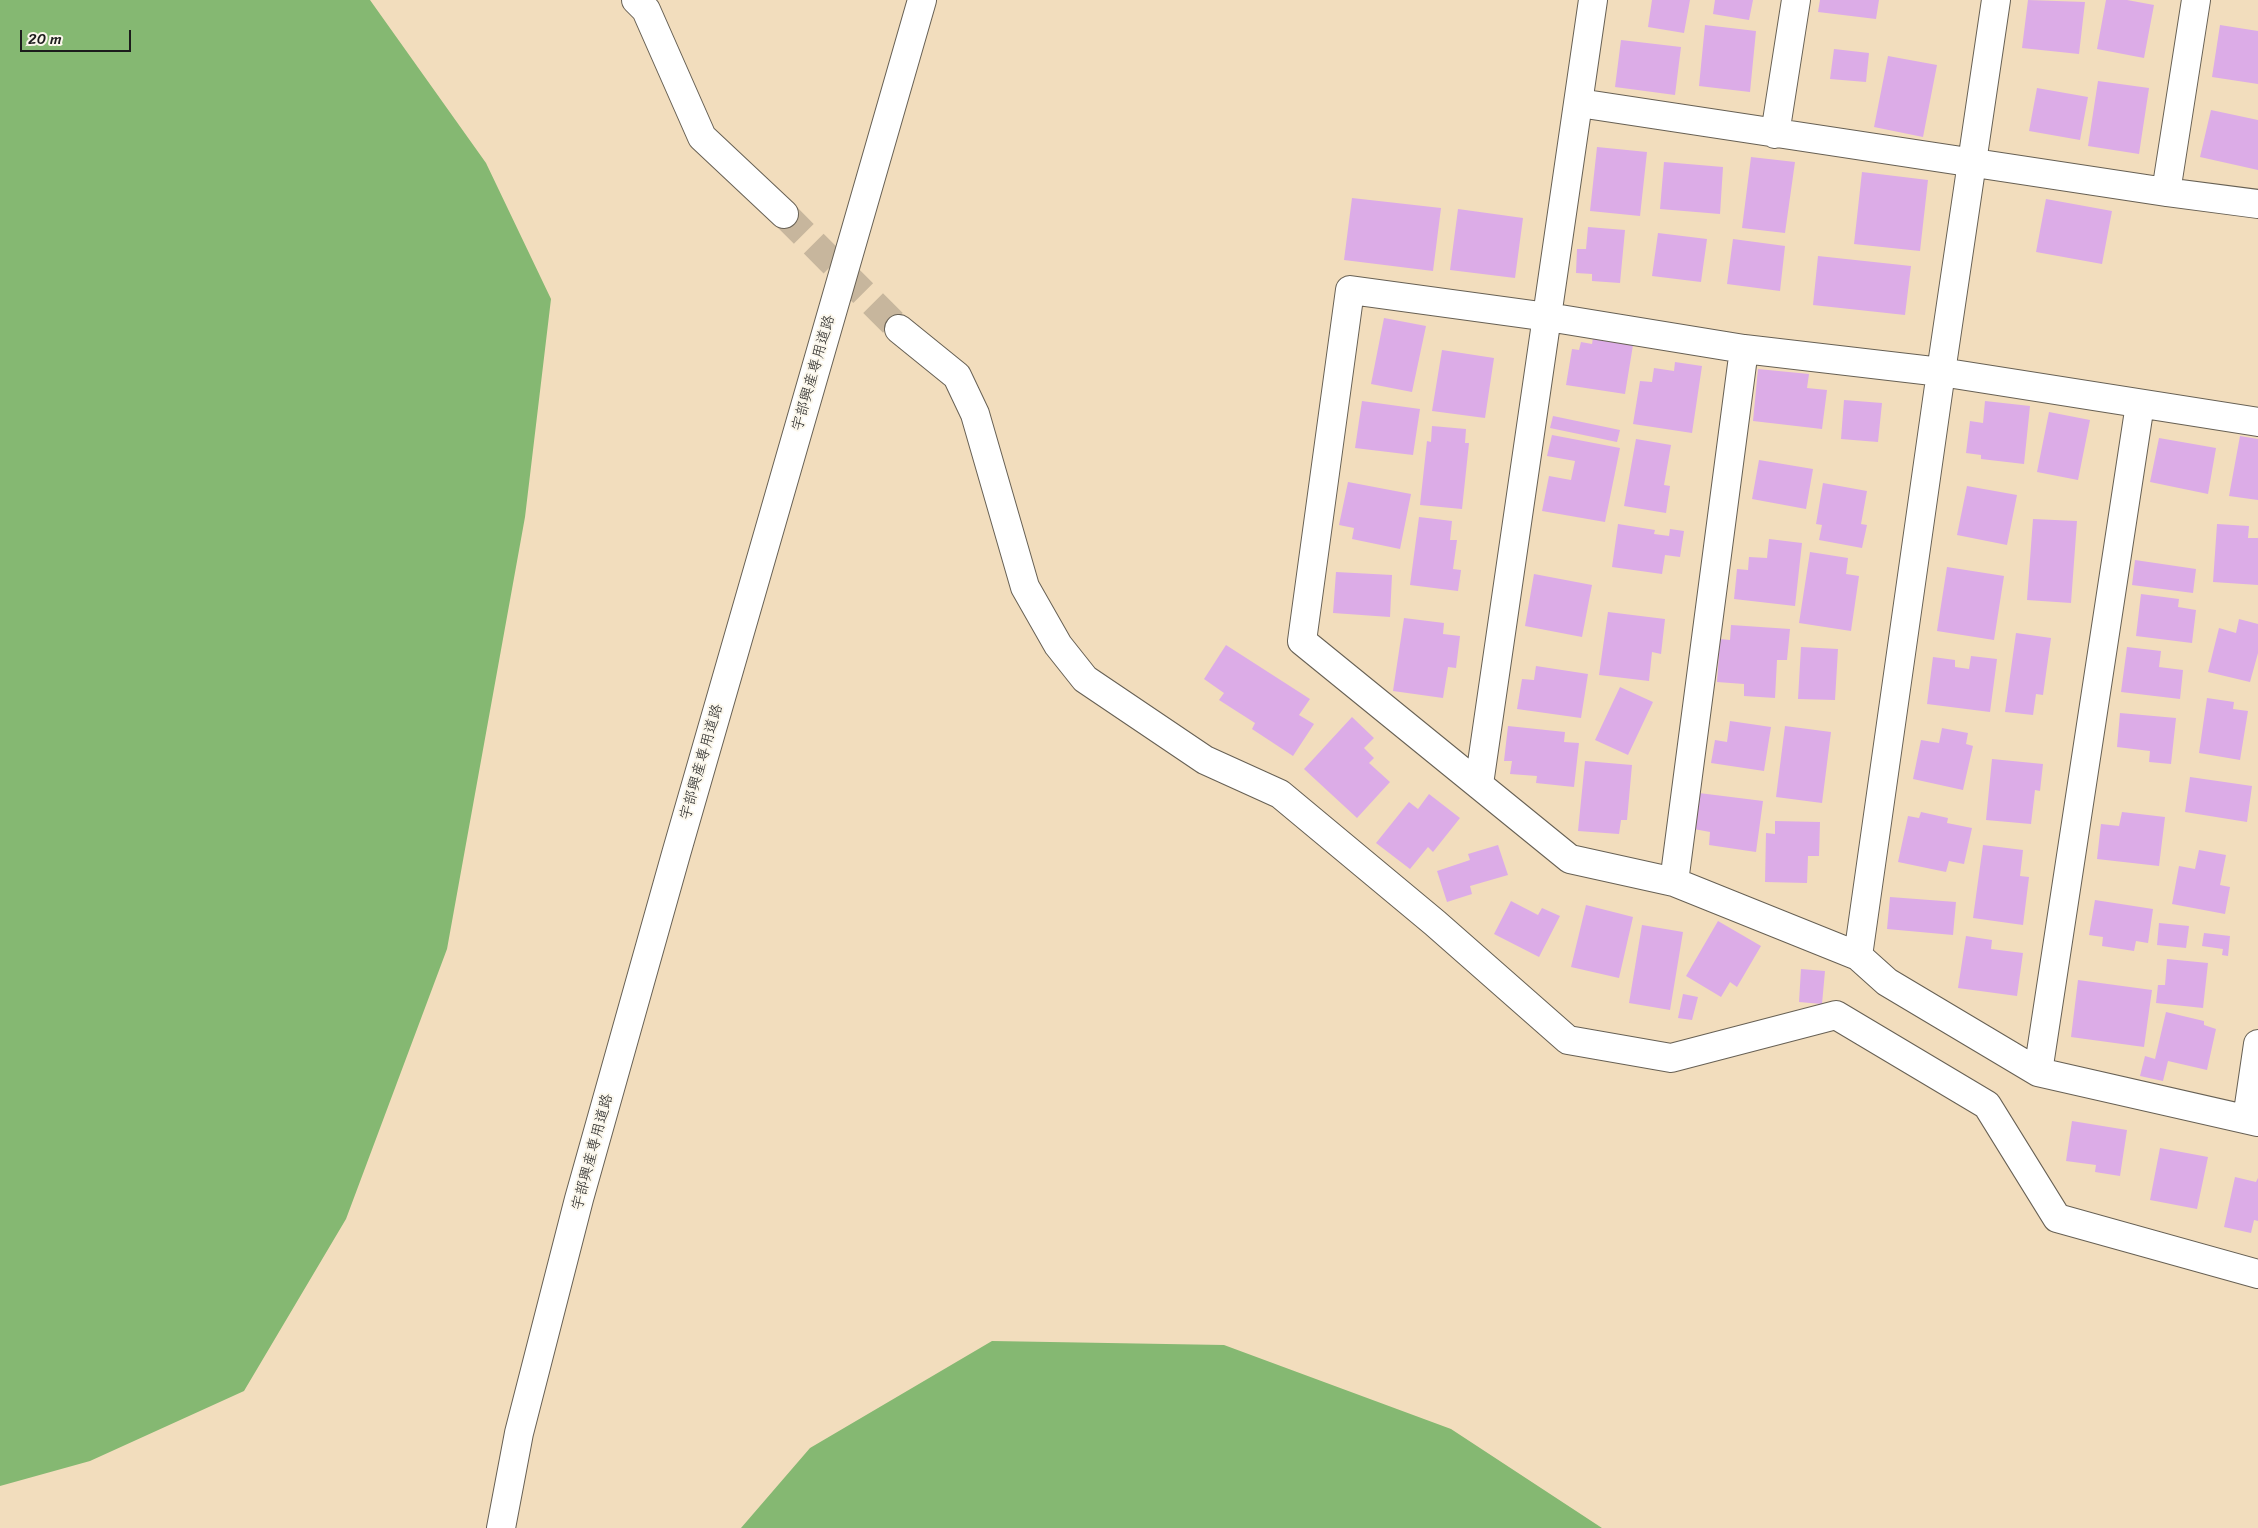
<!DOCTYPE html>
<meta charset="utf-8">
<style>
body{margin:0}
#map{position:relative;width:2258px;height:1528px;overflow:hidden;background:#f2ddbd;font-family:Sriracha,sans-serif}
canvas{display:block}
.scale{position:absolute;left:20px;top:30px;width:111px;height:22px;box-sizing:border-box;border:2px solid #1c1c1c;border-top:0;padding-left:6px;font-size:15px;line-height:18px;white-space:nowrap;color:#1c1c1c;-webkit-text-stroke:4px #fbf7ec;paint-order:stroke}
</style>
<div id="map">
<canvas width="2258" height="1528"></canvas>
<div class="scale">20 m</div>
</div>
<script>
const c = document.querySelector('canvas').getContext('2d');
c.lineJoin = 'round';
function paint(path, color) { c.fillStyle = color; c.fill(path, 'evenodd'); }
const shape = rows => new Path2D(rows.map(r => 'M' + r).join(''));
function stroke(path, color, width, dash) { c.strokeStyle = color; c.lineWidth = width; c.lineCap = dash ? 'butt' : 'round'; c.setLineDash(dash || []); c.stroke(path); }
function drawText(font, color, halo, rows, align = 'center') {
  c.font = font + ' Sriracha,"Klee One",sans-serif'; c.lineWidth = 4; c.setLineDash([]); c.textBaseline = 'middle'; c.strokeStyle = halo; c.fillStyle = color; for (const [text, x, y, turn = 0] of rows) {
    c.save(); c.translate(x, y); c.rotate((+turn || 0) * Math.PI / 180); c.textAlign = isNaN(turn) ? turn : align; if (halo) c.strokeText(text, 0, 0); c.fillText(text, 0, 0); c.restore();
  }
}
const forest = shape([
 [0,0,370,0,486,163,551,299,525,517,447,949,346,1219,244,1391,90,1461,0,1486],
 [992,1341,1224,1345,1451,1429,1602,1528,741,1528,810,1448]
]);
const building = shape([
 [1652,0,1690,0,1684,33,1648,27],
 [1715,0,1753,0,1749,20,1713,14],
 [1820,0,1879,0,1876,19,1818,12],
 [2028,0,2085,2,2079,54,2022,48],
 [2106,0,2127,0,2154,5,2144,58,2097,49],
 [1705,25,1756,31,1750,92,1699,86],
 [2220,25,2258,31,2258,84,2212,77],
 [1621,40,1681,47,1675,95,1615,87],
 [1834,49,1869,53,1866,82,1830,79],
 [1888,56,1937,65,1923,137,1874,127],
 [2098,81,2149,88,2139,154,2088,146],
 [2037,88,2088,97,2080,140,2029,131],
 [2211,110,2258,120,2258,170,2200,157],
 [1597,147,1647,152,1640,216,1590,211],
 [1751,157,1795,162,1785,233,1742,228],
 [1664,162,1723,167,1720,214,1660,209],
 [1862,172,1928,180,1920,251,1854,244],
 [1352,198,1441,208,1433,271,1344,260],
 [2046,199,2112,211,2102,264,2036,252],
 [1458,209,1523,218,1515,278,1450,270],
 [1588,227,1625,230,1620,283,1592,281,1592,274,1576,273,1577,249,1586,249],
 [1658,233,1707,239,1701,282,1652,276],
 [1733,239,1785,246,1780,291,1727,284],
 [1818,256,1911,266,1905,315,1813,305],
 [1384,318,1426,326,1412,392,1371,384],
 [1593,338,1633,345,1625,394,1566,385,1572,349,1579,350,1581,342,1592,344],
 [1442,350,1494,358,1485,418,1432,411],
 [1675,362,1702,366,1692,433,1633,424,1640,381,1652,382,1654,368,1674,371],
 [1758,369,1809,374,1807,388,1827,390,1822,429,1753,421],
 [1844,400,1882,403,1878,442,1841,439],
 [1362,401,1420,409,1413,455,1355,448],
 [1985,401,2030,406,2024,464,1981,459,1981,455,1966,453,1970,421,1983,423],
 [2049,412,2090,420,2078,480,2037,472],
 [1553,416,1620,430,1617,442,1550,428],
 [1432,426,1466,429,1465,443,1469,443,1462,509,1420,505,1427,441,1431,442],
 [1552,435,1620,448,1605,522,1542,511,1549,476,1571,480,1575,461,1547,456],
 [2240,436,2258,439,2258,500,2229,496],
 [2159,438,2216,448,2208,494,2150,482],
 [1636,439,1671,445,1664,485,1670,486,1666,513,1624,506],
 [1759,460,1813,469,1806,509,1752,499],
 [1348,482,1411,494,1400,549,1352,539,1354,528,1339,525],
 [1823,483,1867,491,1861,524,1867,525,1862,548,1819,540,1822,525,1816,524],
 [1967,486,2017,495,2007,545,1957,535],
 [1419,517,1452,521,1450,540,1457,540,1453,569,1461,570,1458,591,1410,585],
 [2033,519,2077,521,2071,603,2027,600],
 [1618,524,1655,530,1654,534,1669,536,1670,529,1684,531,1680,557,1665,555,1662,574,1612,567],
 [2217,524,2249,526,2248,538,2258,538,2258,585,2213,582],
 [1769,539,1802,543,1795,606,1734,599,1737,569,1748,570,1749,557,1767,558],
 [1810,552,1848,558,1846,574,1859,576,1851,631,1799,623],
 [2135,560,2196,569,2193,593,2132,585],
 [1947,567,2004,576,1994,640,1937,631],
 [1336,572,1392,575,1390,617,1333,613],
 [1534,574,1592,585,1582,637,1525,626],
 [2141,594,2179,599,2178,607,2196,610,2192,643,2136,636],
 [1608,612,1665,619,1661,654,1652,652,1649,681,1599,675],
 [1404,618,1444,623,1443,634,1460,636,1456,668,1448,667,1443,698,1393,691],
 [2239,619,2258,624,2258,653,2250,682,2208,672,2219,628,2236,633],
 [1731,625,1790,629,1787,660,1777,660,1775,698,1744,696,1744,684,1717,682,1720,639,1730,640],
 [2016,633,2051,638,2043,695,2036,694,2033,715,2005,712],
 [1226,645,1310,699,1299,715,1314,724,1293,756,1252,729,1255,723,1219,700,1224,693,1204,679],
 [1801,647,1838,649,1835,700,1798,699],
 [2127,647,2161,651,2159,667,2183,670,2180,699,2121,692],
 [1971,656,1997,659,1990,712,1927,704,1933,657,1955,660,1955,667,1969,669],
 [1536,666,1588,674,1581,718,1517,709,1522,679,1534,680],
 [1620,687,1653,702,1628,755,1595,740],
 [2207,698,2234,702,2233,709,2248,711,2240,760,2199,753],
 [2120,713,2176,718,2171,764,2149,762,2150,751,2117,747],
 [1352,717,1374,738,1364,748,1374,758,1369,763,1390,782,1357,818,1304,769],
 [1730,721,1771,727,1764,771,1711,763,1715,740,1727,742],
 [1508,726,1565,732,1564,742,1579,743,1574,787,1536,783,1537,776,1510,774,1512,761,1504,761],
 [1785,726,1831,732,1822,803,1776,797],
 [1942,728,1968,733,1966,744,1973,746,1963,790,1913,779,1921,740,1939,743],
 [1992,759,2043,764,2040,791,2035,790,2031,824,1986,820],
 [1585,761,1632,765,1627,820,1621,820,1619,834,1578,831],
 [2190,777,2252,786,2247,822,2185,812],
 [1699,793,1763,801,1756,852,1709,845,1710,832,1694,829],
 [1429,794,1460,818,1433,852,1428,847,1410,869,1376,843,1409,802,1418,809],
 [1921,812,1948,818,1947,823,1972,828,1964,864,1949,861,1946,872,1898,862,1908,816,1919,818],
 [2122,812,2165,817,2159,866,2097,859,2101,824,2119,826],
 [1775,821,1820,822,1819,856,1808,856,1807,883,1765,882,1766,833,1775,834],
 [1498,845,1508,875,1470,886,1472,894,1447,902,1437,871,1470,860,1468,854],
 [1983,845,2023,850,2020,876,2029,877,2023,925,1973,918],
 [2199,850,2226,855,2220,885,2230,887,2225,914,2172,904,2179,866,2195,869],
 [1890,897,1956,902,1953,935,1887,929],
 [2095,900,2153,909,2148,943,2136,941,2134,951,2102,946,2103,937,2089,935],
 [1511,901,1538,915,1542,908,1560,916,1539,957,1494,934],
 [1586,905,1633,917,1619,978,1571,967],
 [1718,921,1761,946,1737,987,1730,982,1721,997,1686,976],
 [2159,923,2189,926,2186,948,2157,945],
 [1642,925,1683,932,1670,1010,1629,1003],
 [2204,933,2230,936,2228,956,2222,955,2223,949,2202,946],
 [1966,936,1992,940,1991,949,2023,953,2017,996,1958,988],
 [2167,959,2208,963,2203,1008,2156,1003,2158,985,2165,985],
 [1801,969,1825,971,1822,1004,1799,1002],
 [2078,980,2152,990,2144,1047,2071,1037],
 [1683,994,1698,997,1692,1020,1678,1018],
 [2166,1012,2204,1021,2204,1025,2216,1029,2207,1070,2168,1061,2163,1081,2140,1076,2145,1056,2155,1059],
 [2072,1121,2127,1130,2120,1176,2095,1172,2096,1165,2066,1161],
 [2160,1148,2208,1157,2197,1209,2150,1200],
 [2235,1177,2256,1182,2258,1178,2258,1221,2254,1220,2251,1233,2224,1227]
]);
const minorTunnel = shape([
 [784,214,899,329]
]);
const minor = shape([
 [636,0,646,10,702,137,784,214],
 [1579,103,2166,192,2258,204],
 [1775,134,1796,0],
 [2166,192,2196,0],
 [899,329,957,376,975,414,1025,587,1058,645,1085,679,1205,760,1280,794,1435,923,1568,1040,1671,1058,1836,1015,1987,1105,2057,1218,2258,1274],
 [2258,422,1941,372,1744,349,1548,317,1350,290,1302,641,1570,859,1674,882,1858,956,1887,982,2038,1072,2258,1122],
 [1479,784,1593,0],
 [1674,882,1744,349],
 [1858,956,1941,372,1996,0],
 [2038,1072,2140,404],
 [2247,1119,2258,1044],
 [501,1528,519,1433,579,1199,676,854,922,0]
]);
const streetNames = [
 ["宇部興産専用道路",814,373,-74],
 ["宇部興産専用道路",702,762,-74],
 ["宇部興産専用道路",593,1152,-75]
];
paint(forest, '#85b872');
paint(building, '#dcace7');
stroke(minorTunnel, '#c7b69d', 28, [28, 14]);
stroke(minor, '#676054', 30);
stroke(minor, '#fff', 28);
drawText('15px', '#1c1c1c', '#fbf7ec', streetNames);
</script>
